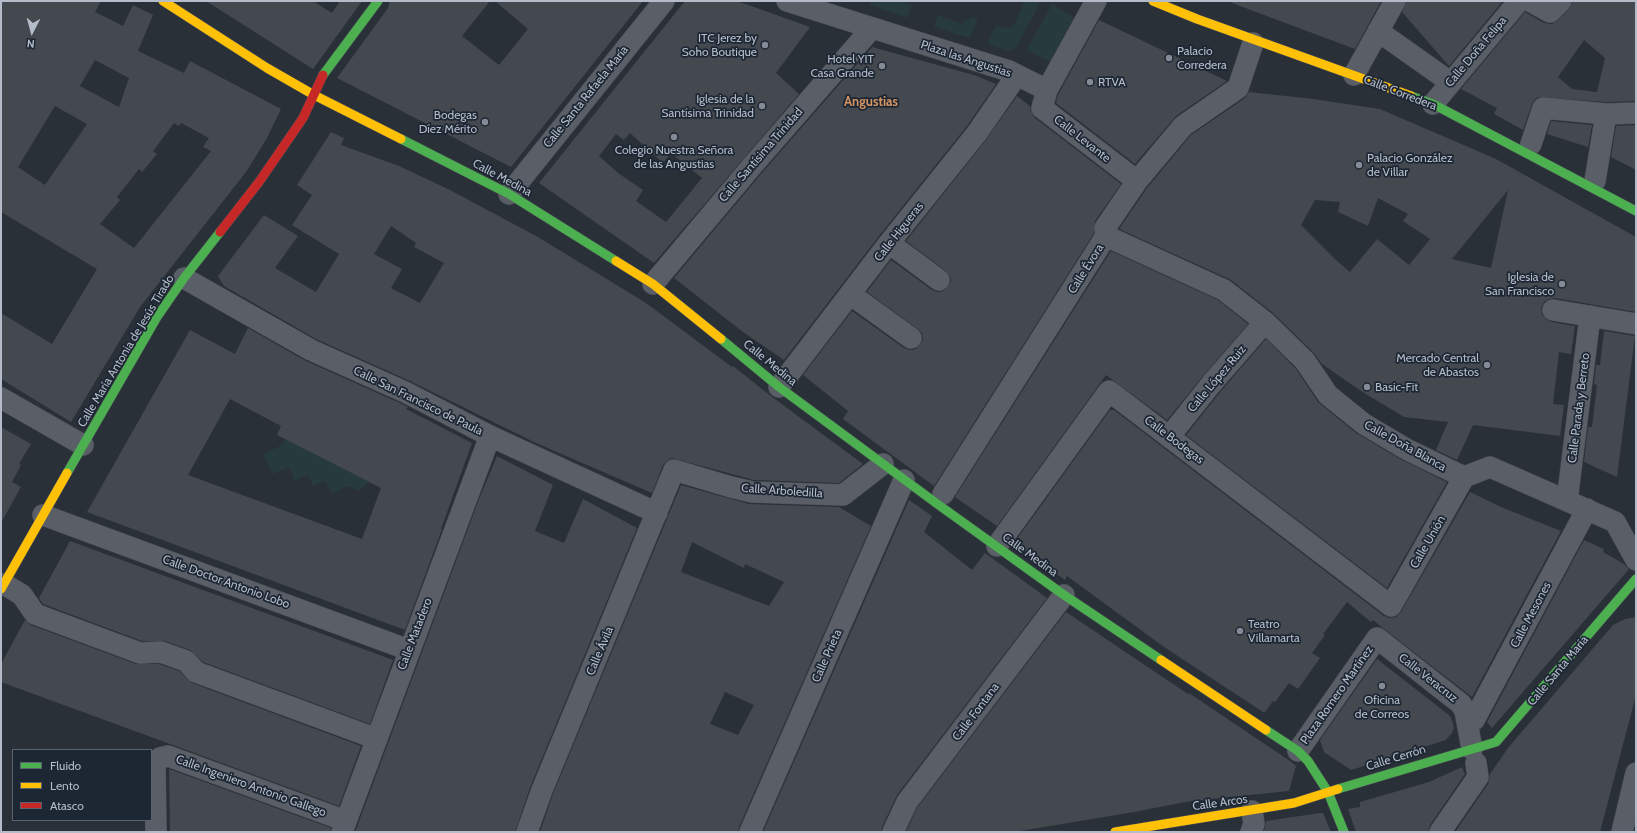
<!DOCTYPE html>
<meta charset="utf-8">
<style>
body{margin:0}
#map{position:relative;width:1637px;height:833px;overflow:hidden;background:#2a3038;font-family:Cabin,sans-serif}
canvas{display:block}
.frame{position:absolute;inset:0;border:2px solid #b4bcc9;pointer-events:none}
.legend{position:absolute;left:12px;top:749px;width:140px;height:72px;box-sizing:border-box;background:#1d2633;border:1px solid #59626f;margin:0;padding:5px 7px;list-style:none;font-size:12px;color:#b4bcc9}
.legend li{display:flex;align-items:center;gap:8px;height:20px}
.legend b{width:20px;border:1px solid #59626f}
.north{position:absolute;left:12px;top:12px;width:40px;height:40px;-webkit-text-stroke:3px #1d2633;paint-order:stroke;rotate:186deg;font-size:11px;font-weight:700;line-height:16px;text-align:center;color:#b4bcc9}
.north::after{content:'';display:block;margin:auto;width:14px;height:18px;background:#b4bcc9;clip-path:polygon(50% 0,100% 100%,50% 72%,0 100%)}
</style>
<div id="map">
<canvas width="1637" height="833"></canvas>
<div class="frame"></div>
<ul class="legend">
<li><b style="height:5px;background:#4caf50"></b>Fluido</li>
<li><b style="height:5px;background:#ffc107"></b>Lento</li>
<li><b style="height:5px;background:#c62828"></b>Atasco</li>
</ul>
<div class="north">N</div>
</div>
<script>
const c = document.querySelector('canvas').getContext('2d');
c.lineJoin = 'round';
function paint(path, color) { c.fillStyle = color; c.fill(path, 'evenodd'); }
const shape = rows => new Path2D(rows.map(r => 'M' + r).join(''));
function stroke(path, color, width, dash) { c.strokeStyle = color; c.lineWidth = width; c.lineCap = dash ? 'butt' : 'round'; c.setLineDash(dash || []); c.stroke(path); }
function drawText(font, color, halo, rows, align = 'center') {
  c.font = font + ' Cabin,sans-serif'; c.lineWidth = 3.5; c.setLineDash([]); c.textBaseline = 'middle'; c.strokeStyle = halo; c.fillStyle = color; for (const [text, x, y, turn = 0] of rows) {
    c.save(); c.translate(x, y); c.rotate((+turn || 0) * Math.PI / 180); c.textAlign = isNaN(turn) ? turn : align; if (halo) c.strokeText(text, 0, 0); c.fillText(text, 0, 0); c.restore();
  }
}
const green = shape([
 [871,1,901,1,912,5,907,18,870,5],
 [1023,1,1041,1,1016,48,1009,51,988,44,996,25,1006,28,1011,27,1015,23,1022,8],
 [1052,4,1074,17,1050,62,1027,50],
 [938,15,962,24,965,20,970,19,972,16,978,19,970,38,934,27],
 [285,439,369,482,359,491,347,486,332,494,325,481,313,486,308,474,295,481,289,467,273,474,263,454,282,445]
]);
const building = shape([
 [1,1,101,1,95,12,123,26,133,5,153,15,138,51,184,73,190,61,281,109,267,138,246,172,140,307,71,422,1,379,1,313,52,344,97,269,1,212],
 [95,60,129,78,119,107,80,86],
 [55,106,87,124,45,185,18,167],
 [174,123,179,126,181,123,209,138,203,147,211,151,134,248,100,224,120,200,117,197,139,169,142,172,157,154,153,151],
 [206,1,313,1,332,13,340,1,362,1,313,69],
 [390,1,490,1,462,36,499,65,528,29,495,1,643,1,511,167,337,78,388,8],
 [685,1,737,1,810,27,776,73,799,94,654,263,539,183],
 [630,133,663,163,671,153,702,178,666,222,636,201,643,190,618,173,599,156,616,134,624,140],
 [1233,1,1381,1,1355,49,1232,3],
 [1407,1,1503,1,1449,66,1402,12],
 [1573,1,1636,1,1636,101,1606,102,1539,97,1535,99,1532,104,1523,130,1494,114,1497,108,1461,89,1525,12,1544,23,1552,24,1558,20,1569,9],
 [1584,40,1605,58,1597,92,1572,89,1558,77],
 [1099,20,1227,81,1176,116,1135,164,1056,103,1058,95],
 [872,47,974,75,996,84,967,126,879,236,784,360,743,332,674,278,761,174],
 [1249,92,1313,99,1380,109,1496,159,1636,237,1636,312,1555,298,1549,299,1544,302,1541,308,1542,314,1546,319,1551,322,1575,326,1571,354,1559,352,1553,404,1564,405,1560,436,1473,425,1457,460,1436,450,1448,422,1404,417,1361,391,1322,364,1313,352,1273,313,1231,280,1119,229,1147,188,1191,135,1245,98],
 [1508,190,1491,268,1452,259],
 [1378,198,1408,214,1403,221,1430,239,1409,265,1377,239,1350,272,1336,260,1301,225,1315,200,1340,202,1338,212,1368,226],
 [1017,96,1030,106,1031,112,1035,118,1121,184,1095,221,1094,233,934,486,843,419,848,411,803,375,852,311,904,348,910,350,916,349,920,345,923,339,922,333,918,329,867,292,891,260,932,290,938,292,943,291,948,287,951,281,950,276,946,271,906,241,986,140],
 [1551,121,1592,125,1588,147,1547,134],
 [1636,125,1636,170,1611,157,1616,126],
 [331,132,344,138,341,145,399,166,450,190,538,237,646,303,732,367,733,366,772,397,863,464,839,483,754,480,672,458,667,461,663,465,652,493,536,443,410,381,316,339,224,286,218,276,264,215,298,236,275,268,316,292,339,254,292,225,312,195,297,185],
 [391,226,416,243,414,247,444,263,420,303,391,288,402,269,374,254],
 [1111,251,1218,300,1248,324,1203,376,1167,420,1106,375,997,526,955,497],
 [248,328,306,361,400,403,408,407,406,409,472,443,441,529,442,529,405,630,87,512,190,330,235,354],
 [230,399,281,426,277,435,381,488,362,539,188,475],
 [1604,331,1635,336,1617,477,1584,462,1588,427,1592,427,1597,385,1594,384,1596,365,1600,365],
 [1266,339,1296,369,1318,402,1356,433,1402,460,1447,482,1387,588,1186,435,1221,391],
 [1110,410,1114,410,1384,616,1390,618,1396,617,1401,612,1470,492,1501,507,1561,531,1472,697,1384,629,1373,620,1371,622,1347,602,1323,634,1325,635,1312,653,1320,658,1298,689,1289,683,1275,702,1273,701,1265,712,1263,712,1164,647,1067,576,1065,580,1014,543],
 [1,427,31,444,19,464,21,465,12,482,21,487,1,523],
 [497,456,553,485,535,531,564,543,583,499,637,528,531,785,515,832,355,832,479,499],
 [681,485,749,504,839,507,871,526,739,827,738,832,540,832,553,794],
 [692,542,744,568,745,564,784,582,769,606,681,572],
 [725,692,754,705,738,735,710,724],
 [909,500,932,516,924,532,972,570,985,553,1047,598,897,795,882,827,881,832,763,832],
 [1584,540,1604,549,1603,552,1624,564,1629,569,1492,728,1487,722],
 [70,541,393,660,370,724,203,662,190,650,165,641,142,641,43,604,39,598],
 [1066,612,1188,694,1189,693,1290,761,1296,766,1289,791,1191,801,1134,812,1014,832,906,832,917,808],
 [1636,617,1636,695,1600,832,1455,832,1488,784,1490,774,1508,748,1613,625,1625,619],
 [25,620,31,625,136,664,159,664,179,671,192,683,361,746,339,806,1,682,1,664],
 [1377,659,1449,715,1452,720,1454,728,1452,733,1446,740,1351,770,1324,752,1320,740],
 [1462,767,1465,774,1430,825,1428,832,1356,832,1348,809,1360,807,1360,802,1429,782],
 [169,769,331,828,330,832,170,832],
 [1320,813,1323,813,1331,832,1264,832,1266,821]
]);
const street = shape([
 [787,1,1009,71,1047,90,1096,1],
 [1530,1,1550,12,1561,1],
 [1378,31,1450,82],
 [1354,75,1395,1],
 [1047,90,1042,108,1137,181],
 [1433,104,1519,1],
 [1531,144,1543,108,1606,114],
 [1595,181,1606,114,1636,113],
 [509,194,664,1],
 [1106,236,1224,290,1265,322,1305,361,1328,395,1364,424,1408,450,1464,477,1490,467,1615,522,1636,560],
 [889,243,939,280],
 [184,278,311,350,405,392,490,436,657,513],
 [653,284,752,166,872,28],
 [850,294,911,338],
 [1553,310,1636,324],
 [779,387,889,243,977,133,1017,75],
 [1,398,83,445],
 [1169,437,1212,383,1265,322],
 [943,494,1106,236,1105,228,1137,181,1183,126,1238,88,1253,43],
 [1567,501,1590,316],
 [43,515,409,650],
 [997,546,1109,391,1391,606,1464,477],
 [4,584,22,595,35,614,140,653,161,652,186,661,196,672,377,739],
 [1474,720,1587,509],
 [1298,751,1377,638,1461,704,1465,711,1472,749],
 [156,832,155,763,160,758,168,756,346,821],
 [342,832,490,436],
 [527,832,542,790,674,470,731,487,752,492,843,495,883,464],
 [750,832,904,480],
 [893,832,907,802,1064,595],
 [1251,832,1254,824,1252,811],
 [1440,832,1478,777,1476,763],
 [1622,832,1636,773]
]);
const fast = shape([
 [323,75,378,1],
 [1411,96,1433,104,1636,211],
 [401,139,509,194,616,261],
 [721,339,779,387,936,503,1064,595,1161,660],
 [67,473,157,317,184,278,220,232],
 [1266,730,1298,751,1308,761,1328,792,1344,832],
 [1338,789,1496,742,1636,579]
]);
const slow = shape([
 [163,1,267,68,314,95,401,139],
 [1153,1,1197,19,1411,96],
 [616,261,653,284,721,339],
 [1,589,67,473],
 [1161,660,1266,730],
 [1115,832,1294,803,1338,789]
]);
const jam = shape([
 [220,232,259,182,303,118,323,75]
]);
const markers = [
 [765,45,4,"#848b96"],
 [1169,58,4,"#848b96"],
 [882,66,4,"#848b96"],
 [1090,82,4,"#848b96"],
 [762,106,4,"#848b96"],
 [485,122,4,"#848b96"],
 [674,137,4,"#848b96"],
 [1359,165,4,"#848b96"],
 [1562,284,4,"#848b96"],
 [1487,365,4,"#848b96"],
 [1367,387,4,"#848b96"],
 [1240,631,4,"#848b96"],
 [1382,686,4,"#848b96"]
];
const poiNames = [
 ["ITC Jerez by",757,38],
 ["Soho Boutique",757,52],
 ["Palacio",1177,51,"left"],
 ["Corredera",1177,65,"left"],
 ["Hotel YIT",874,59],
 ["Casa Grande",874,73],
 ["RTVA",1098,82,"left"],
 ["Iglesia de la",754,99],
 ["Santísima Trinidad",754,113],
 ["Bodegas",477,115],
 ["Díez Mérito",477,129],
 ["Colegio Nuestra Señora",674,150,"center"],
 ["de las Angustias",674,164,"center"],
 ["Palacio González",1367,158,"left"],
 ["de Villar",1367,172,"left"],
 ["Iglesia de",1554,277],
 ["San Francisco",1554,291],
 ["Mercado Central",1479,358],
 ["de Abastos",1479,372],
 ["Basic-Fit",1375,387,"left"],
 ["Teatro",1248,624,"left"],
 ["Villamarta",1248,638,"left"],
 ["Oficina",1382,700,"center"],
 ["de Correos",1382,714,"center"]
];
const streetNames = [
 ["Calle Doña Felipa",1476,52,-50],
 ["Plaza las Angustias",966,59,18],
 ["Calle Corredera",1400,93,21],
 ["Calle Santa Rafaela María",586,97,-51],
 ["Calle Levante",1082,139,38],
 ["Calle Santísima Trinidad",761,155,-49],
 ["Calle Medina",502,178,28],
 ["Calle Higueras",899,232,-52],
 ["Calle Évora",1086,269,-58],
 ["Calle María Antonia de Jesús Tirado",126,351,-59],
 ["Calle Medina",770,363,39],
 ["Calle López Ruiz",1217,379,-50],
 ["Calle San Francisco de Paula",418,401,26],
 ["Calle Parada y Berreto",1579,408,-83],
 ["Calle Bodegas",1174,440,37],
 ["Calle Doña Blanca",1405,446,29],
 ["Calle Arboledilla",782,491,4],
 ["Calle Unión",1428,542,-60],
 ["Calle Medina",1030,555,36],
 ["Calle Doctor Antonio Lobo",226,582,20],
 ["Calle Mesones",1531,615,-62],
 ["Calle Matadero",415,634,-69],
 ["Calle Ávila",600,651,-67],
 ["Calle Prieta",827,656,-66],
 ["Calle Santa María",1558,671,-50],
 ["Calle Veracruz",1428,678,38],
 ["Plaza Romero Martínez",1337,695,-55],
 ["Calle Fontana",976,712,-53],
 ["Calle Cerrón",1396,758,-17],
 ["Calle Ingeniero Antonio Gallego",251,786,20],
 ["Calle Arcos",1220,803,-8]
];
const neighbourhoodNames = [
 ["Angustias",871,102]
];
paint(green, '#273a3e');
paint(building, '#444950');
stroke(street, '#484c53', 22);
stroke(fast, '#484c53', 10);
stroke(slow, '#484c53', 10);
stroke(jam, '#484c53', 10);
stroke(street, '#5a5e66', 21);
stroke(fast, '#4caf50', 9);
stroke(slow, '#ffc107', 9);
stroke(jam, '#c62828', 9);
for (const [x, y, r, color] of markers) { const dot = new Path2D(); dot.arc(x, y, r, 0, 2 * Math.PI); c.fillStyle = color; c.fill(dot); stroke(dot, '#1d2633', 1.5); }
drawText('12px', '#b4bcc9', '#1d2633', poiNames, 'right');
drawText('12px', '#b4bcc9', '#1d2633', streetNames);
drawText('bold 13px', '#d59563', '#1d2633', neighbourhoodNames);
</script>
